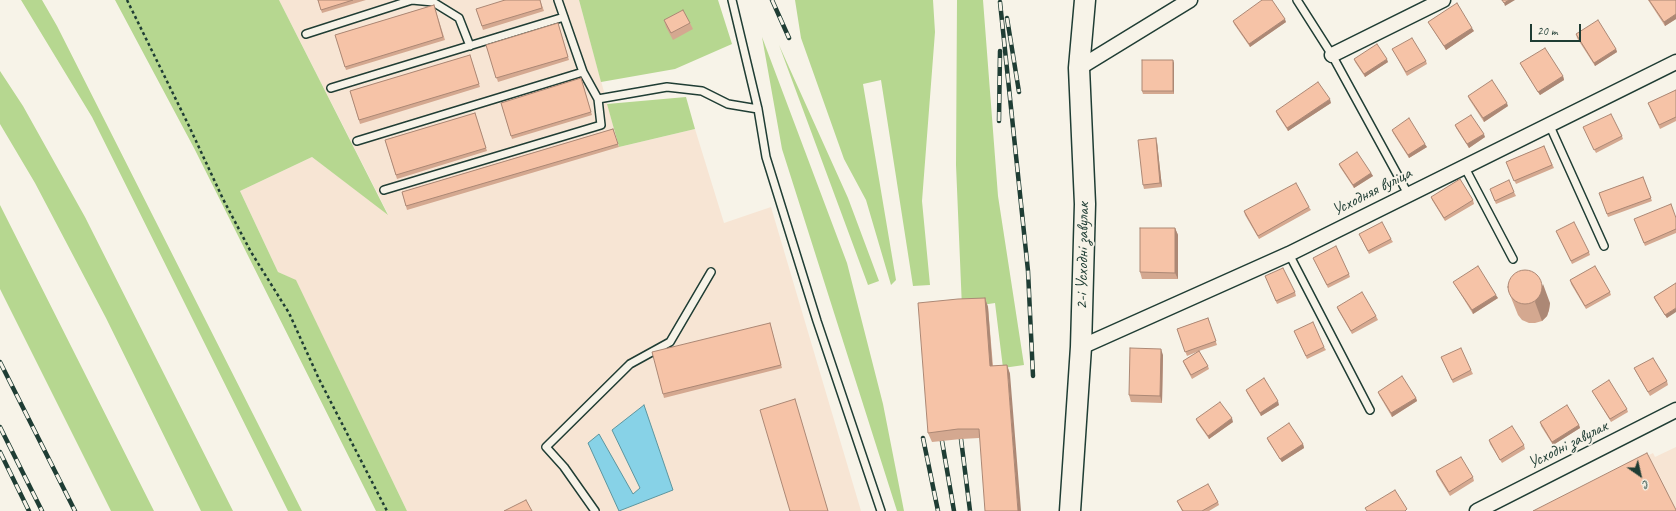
<!DOCTYPE html>
<meta charset="utf-8">
<style>
body{margin:0}
#map{position:relative;width:1676px;height:511px;overflow:hidden;background:#f7f3e8;font-family:Caveat,sans-serif}
canvas{display:block}
.north{position:absolute;left:1620px;top:455px;width:40px;height:40px;-webkit-text-stroke:3px #f7f3e8;paint-order:stroke;rotate:146deg;font-size:11px;font-weight:700;line-height:16px;text-align:center;color:#1f3d34}
.north::after{content:'';display:block;margin:auto;width:14px;height:18px;background:#1f3d34;clip-path:polygon(50% 0,100% 100%,50% 72%,0 100%)}
.scale{position:absolute;left:1530px;top:24px;width:51px;height:18px;box-sizing:border-box;border:2px solid #1f3d34;border-top:0;padding-left:5px;font-size:12px;line-height:14px;white-space:nowrap;color:#1f3d34;-webkit-text-stroke:3px #f7f3e8;paint-order:stroke}
</style>
<div id="map">
<canvas width="1676" height="511"></canvas>
<div class="north">С</div>
<div class="scale">20 m</div>
</div>
<script>
const c = document.querySelector('canvas').getContext('2d');
c.lineJoin = 'round';
function paint(path, color) { c.fillStyle = color; c.fill(path, 'evenodd'); }
const shape = rows => new Path2D(rows.map(r => 'M' + r).join(''));
function stroke(path, color, width, dash) { c.strokeStyle = color; c.lineWidth = width; c.lineCap = dash ? 'butt' : 'round'; c.setLineDash(dash || []); c.stroke(path); }
function drawText(font, color, halo, rows, align = 'center') {
  c.font = font + ' Caveat,sans-serif'; c.lineWidth = 4; c.setLineDash([]); c.textBaseline = 'middle'; c.strokeStyle = halo; c.fillStyle = color; for (const [text, x, y, turn = 0] of rows) {
    c.save(); c.translate(x, y); c.rotate((+turn || 0) * Math.PI / 180); c.textAlign = isNaN(turn) ? turn : align; if (halo) c.strokeText(text, 0, 0); c.fillText(text, 0, 0); c.restore();
  }
}
const built = shape([
 [279,0,579,0,619,147,695,129,724,223,771,207,861,511,407,511,296,281,278,272,240,191,312,157,388,214],
 [1676,447,1676,511,1537,511,1653,453,1655,457]
]);
const green = shape([
 [21,0,42,0,57,26,302,511,288,511,92,117],
 [115,0,279,0,388,215,312,157,240,191,278,272,296,280,407,511,376,511,194,148],
 [579,0,718,0,732,44,675,69,601,82],
 [795,0,933,0,935,32,922,201,930,285,913,286,881,80,863,84,896,280,891,285,866,200,844,159,801,38],
 [957,0,983,0,998,196,1024,365,1003,368,995,303,962,308,956,165],
 [762,37,847,263,883,404,904,511,897,511,782,149],
 [779,45,848,198,879,281,868,285],
 [0,71,23,106,85,217,233,511,201,511,106,318,35,183,0,124],
 [686,97,695,129,619,147,607,104],
 [0,205,154,511,111,511,0,289]
]);
const water = shape([
 [644,405,673,490,619,511,588,443,599,434,633,494,640,488,612,430,644,405]
]);
const path = shape([
 [127,0,189,126,223,199,251,252,289,313,319,379,387,511]
]);
const lane = shape([
 [558,0,583,72,598,99,667,87,702,91,728,104,758,109],
 [732,0,758,109,766,157,817,321,881,511],
 [1297,0,1332,55,1408,194],
 [306,34,412,0,433,2,459,18,470,46],
 [331,88,564,17],
 [1549,124,1604,246],
 [357,141,583,72],
 [1464,166,1513,259],
 [384,190,601,125,598,99],
 [1289,254,1370,410],
 [595,511,564,467,546,447,630,364,670,342,711,272]
]);
const street = shape([
 [1332,55,1443,0],
 [1079,68,1190,0],
 [1081,347,1289,254,1676,62],
 [1477,511,1676,410]
]);
const secondary = shape([
 [1070,511,1081,347,1085,204,1079,68,1085,0]
]);
const rail = shape([
 [772,0,789,38],
 [1000,2,1028,271,1033,376],
 [1007,18,1019,92],
 [999,121,1000,51],
 [0,362,75,511],
 [0,427,42,511],
 [923,438,938,511],
 [961,439,970,511],
 [942,441,954,511],
 [0,452,29,511]
]);
const wall = shape([
 [318,0,366,0,322,13],
 [540,0,544,11,483,30,476,9],
 [1648,0,1676,0,1676,19,1665,26],
 [434,5,445,40,346,70,335,35],
 [664,20,690,23,693,29,673,40,666,27],
 [1233,21,1286,22,1250,47,1234,24],
 [1428,22,1474,31,1446,50,1430,25],
 [558,23,569,60,498,82,486,45],
 [1576,34,1616,49,1617,52,1595,66,1577,38],
 [1392,49,1426,61,1427,64,1407,76,1394,52],
 [470,55,480,87,360,124,350,91],
 [1354,59,1388,62,1365,77,1355,62],
 [1174,63,1174,94,1143,94,1142,91],
 [1520,63,1563,76,1564,80,1540,95,1522,67],
 [581,78,592,115,512,139,501,103],
 [1676,90,1676,121,1660,129,1648,103],
 [1468,96,1508,106,1484,122,1469,99],
 [1331,103,1288,131,1277,114,1276,111],
 [475,113,487,151,397,179,385,140],
 [1455,125,1485,137,1469,148,1456,128],
 [1583,127,1622,136,1623,139,1596,153],
 [613,129,619,147,407,210,402,192],
 [1392,130,1427,147,1409,158,1393,133],
 [1157,142,1162,187,1144,189,1143,185],
 [1544,146,1554,168,1516,184,1506,162],
 [1339,164,1371,173,1373,176,1354,188,1340,167],
 [1643,177,1652,201,1608,217,1599,193],
 [1491,192,1514,192,1516,196,1496,204],
 [1431,197,1473,200,1474,204,1445,221,1432,200],
 [1309,207,1311,210,1259,239,1245,215,1244,211],
 [1676,218,1676,233,1645,246,1634,219],
 [1175,228,1178,235,1178,279,1142,279,1140,272],
 [1556,231,1589,252,1590,255,1572,264],
 [1359,234,1391,239,1393,242,1369,254],
 [1313,258,1349,274,1350,277,1328,288],
 [1265,276,1295,292,1296,296,1277,304],
 [1570,280,1610,292,1611,295,1586,309,1571,284],
 [1453,282,1498,298,1473,314,1455,285],
 [1676,283,1667,318,1655,300,1654,297],
 [1508,290,1550,303,1549,310,1547,316,1542,321,1535,323,1529,323,1522,320,1518,315],
 [985,298,988,307,993,366,1007,365,1010,374,979,438,961,439,932,442,928,433],
 [1337,307,1376,316,1378,320,1352,334,1338,310],
 [1208,318,1217,345,1199,351,1208,366,1209,369,1192,379,1184,364,1183,361,1199,351,1187,356,1177,329],
 [770,323,782,368,664,398,663,394],
 [1294,331,1324,347,1326,350,1307,359],
 [1163,355,1162,403,1131,402,1129,395],
 [1441,357,1471,370,1473,374,1453,383],
 [1634,368,1667,381,1668,385,1650,396,1636,372],
 [1246,390,1279,405,1261,416,1247,393],
 [1592,391,1627,409,1628,412,1611,422,1594,394],
 [1378,392,1416,398,1417,401,1392,417,1379,395],
 [1196,419,1233,422,1209,439,1197,422],
 [1540,422,1579,425,1580,428,1553,445,1541,426],
 [1267,438,1303,444,1304,448,1282,462,1268,441],
 [1489,440,1524,445,1525,449,1502,463,1490,444],
 [1436,471,1473,477,1474,481,1450,496,1437,475],
 [1177,501,1218,502,1219,505,1209,511,1182,511]
]);
const shadedWall = shape([
 [1509,0,1515,0,1505,6,1504,3],
 [1676,14,1676,19,1665,26,1664,22],
 [1285,19,1286,22,1250,47,1249,44],
 [1472,28,1474,31,1446,50,1444,46],
 [1616,49,1617,52,1595,66,1594,63],
 [1387,59,1388,62,1365,77,1364,74],
 [1173,60,1174,63,1174,94,1173,91],
 [1563,76,1564,80,1540,95,1538,92],
 [1330,99,1331,103,1288,131,1287,128],
 [1507,103,1508,106,1484,122,1483,118],
 [1484,134,1485,137,1469,148,1467,144],
 [1156,138,1157,142,1162,187,1160,183],
 [1425,144,1427,147,1409,158,1408,155],
 [1371,173,1373,176,1354,188,1353,185],
 [1175,228,1178,235,1178,279,1175,273],
 [1543,284,1550,303,1549,310,1547,316,1542,321,1535,302],
 [1496,295,1498,298,1473,314,1472,310],
 [985,298,988,307,993,375,990,366],
 [1676,308,1676,312,1667,318,1665,315],
 [1161,349,1163,355,1162,403,1160,396],
 [1007,365,1010,374,1021,511,1018,511],
 [1416,398,1417,401,1392,417,1391,413],
 [1278,401,1279,405,1261,416,1260,413],
 [1232,418,1233,422,1209,439,1208,436],
 [1579,425,1580,428,1553,445,1552,442],
 [1303,444,1304,448,1282,462,1280,459]
]);
const building = shape([
 [318,0,353,0,321,10,318,0],
 [505,0,540,0,542,8,482,26,476,9,505,0],
 [1262,0,1272,0,1285,19,1249,44,1233,21,1262,0],
 [1502,0,1509,0,1504,3,1502,0],
 [1649,0,1676,0,1676,14,1664,22,1649,0],
 [1457,3,1472,28,1444,46,1428,22,1457,3],
 [434,5,443,37,345,67,335,35,434,5],
 [683,10,690,23,671,33,664,20,683,10],
 [1598,20,1616,49,1594,63,1576,34,1598,20],
 [558,23,568,57,496,78,486,45,558,23],
 [1412,38,1426,61,1406,72,1392,49,1412,38],
 [1377,44,1387,59,1364,74,1354,59,1377,44],
 [1545,48,1563,76,1538,92,1520,63,1545,48],
 [470,55,479,84,359,120,350,91,470,55],
 [1142,60,1173,60,1173,91,1142,91,1142,60],
 [581,78,591,112,511,136,501,103,581,78],
 [1492,80,1507,103,1483,118,1468,96,1492,80],
 [1318,82,1330,99,1287,128,1276,111,1318,82],
 [1676,90,1676,117,1659,125,1648,103,1676,90],
 [475,113,486,148,396,175,385,140,475,113],
 [1611,114,1622,136,1594,150,1583,127,1611,114],
 [1471,115,1484,134,1467,144,1455,125,1471,115],
 [1409,118,1425,144,1408,155,1392,130,1409,118],
 [613,129,618,144,406,206,402,192,613,129],
 [1156,138,1160,183,1143,185,1138,140,1156,138],
 [1544,146,1552,165,1514,181,1506,162,1544,146],
 [1357,152,1371,173,1353,185,1339,164,1357,152],
 [1643,177,1651,198,1607,214,1599,193,1643,177],
 [1460,179,1473,200,1444,218,1431,197,1460,179],
 [1509,180,1514,192,1495,201,1490,189,1509,180],
 [1296,183,1309,207,1258,236,1244,211,1296,183],
 [1671,204,1676,218,1676,229,1644,243,1634,219,1671,204],
 [1382,222,1391,239,1368,251,1359,234,1382,222],
 [1574,222,1589,252,1571,261,1556,231,1574,222],
 [1140,228,1175,228,1175,273,1140,272,1140,228],
 [1336,246,1349,274,1327,285,1313,258,1336,246],
 [1478,266,1496,295,1472,310,1453,282,1478,266],
 [1595,266,1610,292,1585,306,1570,280,1595,266],
 [1283,268,1295,292,1276,301,1265,276,1283,268],
 '1508 287a17 17 0 1 1 34 0a17 17 0 1 1-34 0Z',
 [1676,283,1676,308,1665,315,1654,297,1676,283],
 [1362,292,1376,316,1351,331,1337,307,1362,292],
 [985,298,990,366,1007,365,1018,511,985,511,979,429,958,429,928,433,918,303,958,299,985,298],
 [1208,318,1216,341,1185,352,1177,329,1208,318],
 [1313,322,1324,347,1306,356,1294,331,1313,322],
 [770,323,781,365,663,394,652,352,770,323],
 [1130,348,1161,349,1160,396,1129,395,1130,348],
 [1461,348,1471,370,1452,380,1441,357,1461,348],
 [1199,351,1208,366,1191,375,1183,361,1199,351],
 [1653,358,1667,381,1648,392,1634,368,1653,358],
 [1402,376,1416,398,1391,413,1378,392,1402,376],
 [1264,378,1278,401,1260,413,1246,390,1264,378],
 [1609,380,1627,409,1610,419,1592,391,1609,380],
 [795,399,828,511,790,511,760,410,795,399],
 [1220,402,1232,418,1208,436,1196,419,1220,402],
 [1567,405,1579,425,1552,442,1540,422,1567,405],
 [1289,423,1303,444,1280,459,1267,438,1289,423],
 [1512,426,1524,445,1500,460,1489,440,1512,426],
 [1647,453,1676,510,1676,511,1533,511,1647,453],
 [1461,457,1473,477,1449,492,1436,471,1461,457],
 [1208,484,1218,502,1202,511,1183,511,1177,501,1208,484],
 [1395,490,1407,509,1405,511,1367,511,1365,508,1395,490],
 [526,500,532,511,504,511,526,500]
]);
const streetNames = [
 ["Усходняя вуліца",1372,192,-27],
 ["2-і Усходні завулак",1083,256,-89],
 ["Усходні завулак",1568,445,-27]
];
paint(built, '#f7e5d4');
paint(green, '#b6d790');
paint(water, '#87d2e7');
stroke(water, '#5d969f', 1);
stroke(lane, '#1f3d34', 10);
stroke(street, '#1f3d34', 17);
stroke(secondary, '#1f3d34', 23);
stroke(path, '#1f3d34', 2.5, [3, 3]);
stroke(lane, '#f7f3e8', 7);
stroke(street, '#f7f3e8', 14);
stroke(secondary, '#f7f3e8', 20);
stroke(rail, '#1f3d34', 4.5);
stroke(rail, '#f7f3e8', 3, [9]);
paint(wall, '#d4a890');
paint(shadedWall, '#ac8875');
paint(building, '#f6c3a7');
stroke(building, '#ac8875', 1);
drawText('17px', '#1f3d34', '#f7f3e8', streetNames);
</script>
